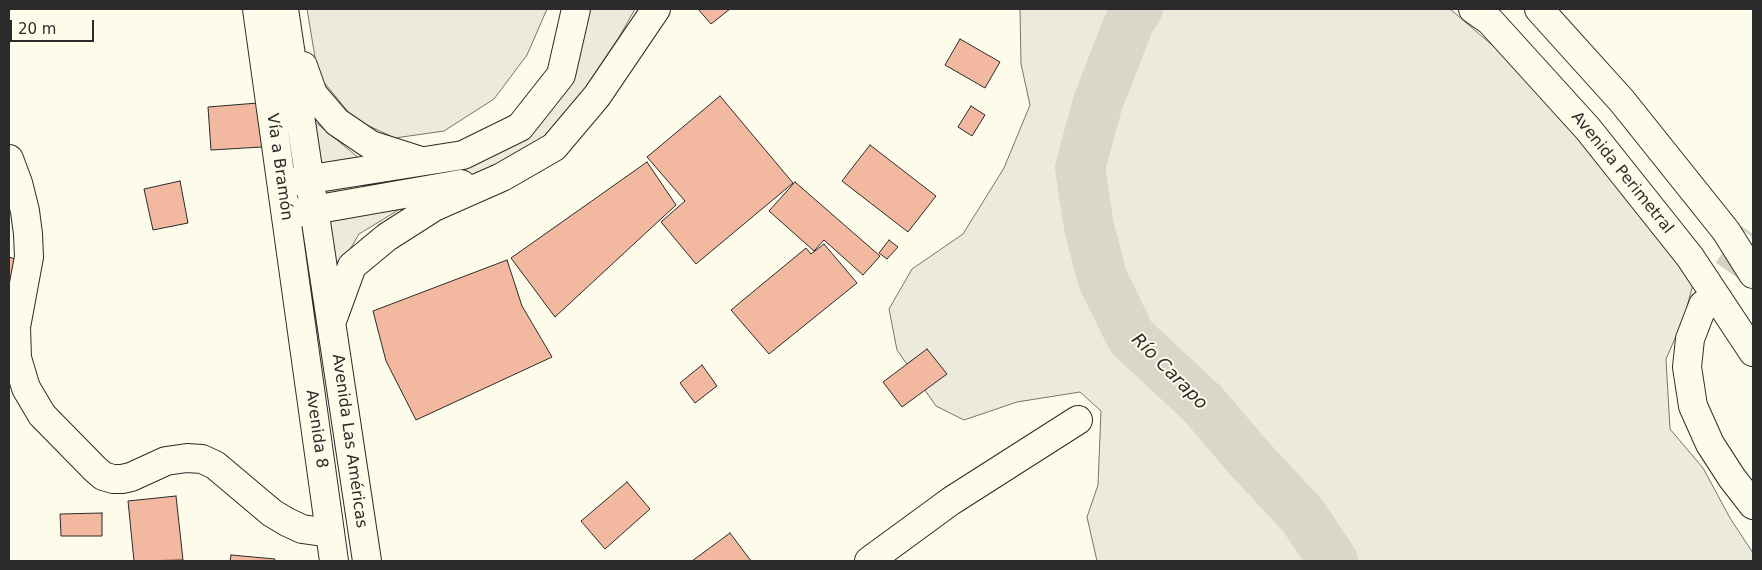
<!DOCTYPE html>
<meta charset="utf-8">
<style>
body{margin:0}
#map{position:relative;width:1762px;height:570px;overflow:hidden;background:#fdfbea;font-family:"DejaVu Sans",sans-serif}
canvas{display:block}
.frame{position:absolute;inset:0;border:10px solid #2b2b2b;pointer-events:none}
.scale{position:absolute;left:10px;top:20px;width:84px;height:22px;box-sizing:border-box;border:2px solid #2b2b2b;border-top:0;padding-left:6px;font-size:15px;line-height:18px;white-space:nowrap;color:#2b2b2b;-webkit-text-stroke:4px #fdfbea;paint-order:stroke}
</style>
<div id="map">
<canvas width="1762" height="570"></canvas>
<div class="frame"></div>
<div class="scale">20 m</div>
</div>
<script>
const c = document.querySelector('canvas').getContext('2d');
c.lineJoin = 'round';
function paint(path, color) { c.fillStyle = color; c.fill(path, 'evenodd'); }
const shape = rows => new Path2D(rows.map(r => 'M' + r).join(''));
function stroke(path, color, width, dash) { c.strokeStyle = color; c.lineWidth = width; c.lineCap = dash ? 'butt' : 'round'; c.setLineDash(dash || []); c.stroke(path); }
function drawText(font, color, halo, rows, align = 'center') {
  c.font = font + ' "DejaVu Sans",sans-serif'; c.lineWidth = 4; c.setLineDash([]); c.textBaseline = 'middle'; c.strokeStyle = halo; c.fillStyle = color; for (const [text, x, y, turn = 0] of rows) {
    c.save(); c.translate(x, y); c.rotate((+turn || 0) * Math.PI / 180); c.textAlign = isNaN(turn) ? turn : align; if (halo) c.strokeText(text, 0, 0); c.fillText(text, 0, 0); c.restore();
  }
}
const green = shape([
 [307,9,547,9,527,55,494,99,444,131,395,138,354,119,318,75,307,9],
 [577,9,635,9,619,37,556,132,492,171,405,206,359,234,332,280,308,116,366,164,499,134,542,94,577,9],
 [1020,9,1450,9,1519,68,1696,273,1684,318,1666,359,1670,429,1703,468,1730,518,1753,553,1753,561,1097,561,1087,517,1098,485,1101,411,1080,392,1017,402,964,420,936,406,897,350,889,309,912,269,963,234,1004,168,1030,105,1021,64,1020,9]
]);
const river = shape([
 [1138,9,1130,20,1098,102,1080,168,1089,227,1103,280,1131,337,1203,404,1249,458,1303,516,1333,561]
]);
const building = shape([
 [698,9,730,9,711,24,698,9],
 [960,39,1000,62,985,88,945,65,960,39],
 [720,96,793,183,696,264,661,222,685,201,647,157,720,96],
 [258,103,262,147,211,150,208,107,258,103],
 [971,106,985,115,972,136,958,127,971,106],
 [870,145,936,196,908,232,842,181,870,145],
 [647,162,676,205,555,317,511,258,647,162],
 [180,181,188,223,153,230,144,189,180,181],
 [795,182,880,256,863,275,824,240,814,251,769,211,795,182],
 [889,240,898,247,887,259,879,253,889,240],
 [824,244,857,283,769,354,731,310,806,248,811,254,824,244],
 [9,257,24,262,14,290,9,288,9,257],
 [507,260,522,306,552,357,416,420,386,361,373,311,507,260],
 [927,349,947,374,902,407,883,382,927,349],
 [702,365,717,386,695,403,680,383,702,365],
 [627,482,650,509,605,549,581,521,627,482],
 [176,496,183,560,134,561,128,501,176,496],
 [102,513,102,536,61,536,60,514,102,513],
 [730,533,751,561,692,561,730,533],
 [231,555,275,559,274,561,230,561,231,555]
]);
const minorTunnel = shape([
 [1703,305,1753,234]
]);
const minor = shape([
 [9,159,18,183,25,211,28,234,29,257,16,327,17,358,26,388,42,415,95,469,103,476,113,479,122,479,131,477,166,461,187,458,202,459,215,465,272,513,287,522,302,529,330,533],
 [1703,305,1690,339,1687,367,1693,406,1710,444,1732,478,1753,505],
 [869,561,951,501,1078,420]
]);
const major = shape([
 [257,9,334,561],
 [284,9,367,561],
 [1473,9,1490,21,1588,129,1690,257,1753,352],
 [1539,9,1622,101,1726,231,1753,274],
 [303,66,313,94,337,122,371,145,418,160],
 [292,182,463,155,520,127,561,75,576,9],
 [296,213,461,184],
 [333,318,352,266,387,237,434,207,502,177,554,147,597,96,656,9]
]);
const streetNames = [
 ["Vía a Bramón",279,167,82],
 ["Avenida Perimetral",1622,173,51],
 ["Avenida 8",316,429,82],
 ["Avenida Las Américas",349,441,82]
];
const waterNames = [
 ["Río Carapo",1169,372,45]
];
paint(green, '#ecebdb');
stroke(green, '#74746e', 1);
stroke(river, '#d8d7c9', 50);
paint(building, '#f2b8a0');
stroke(building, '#2b2b2b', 1);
stroke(minorTunnel, '#d3d1c4', 28, [28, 14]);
stroke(minor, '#2b2b2b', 30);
stroke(major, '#2b2b2b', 30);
stroke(minor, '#fdfbea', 28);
stroke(major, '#fdfbea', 28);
drawText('16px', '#2b2b2b', '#fdfbea', streetNames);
drawText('italic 18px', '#2b2b2b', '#fdfbea', waterNames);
</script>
